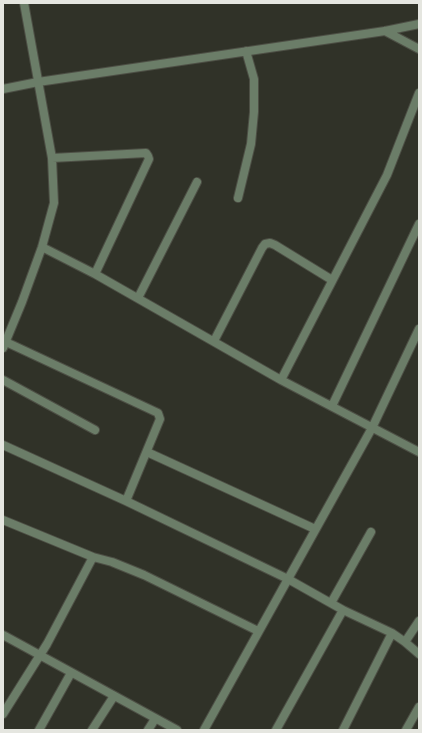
<!DOCTYPE html>
<style>
body{margin:0}
#map{position:relative;width:422px;height:733px;overflow:hidden;background:#303228;font-family:"Nunito Sans",sans-serif}
canvas{display:block}
.frame{position:absolute;inset:0;border:4px solid #e5e6e0;pointer-events:none}
</style>
<div id="map">
<canvas width="422" height="733"></canvas>
<div class="frame"></div>
</div>
<script>
const c = document.querySelector('canvas').getContext('2d');
c.lineJoin = 'round';
const shape = rows => new Path2D(rows.map(r => 'M' + r).join(''));
function stroke(path, color, width, dash) { c.strokeStyle = color; c.lineWidth = width; c.lineCap = dash ? 'butt' : 'round'; c.setLineDash(dash || []); c.stroke(path); }
const minor = shape([
 [385,31,419,49],
 [3,89,38,82,385,31,419,24],
 [52,158,146,153,148,156,149,159,95,274],
 [238,198,251,144,254,112,254,79,246,51],
 [42,247,95,274,281,380,419,452],
 [138,298,197,182],
 [214,341,262,248,265,244,270,243,275,245,332,280],
 [6,342,158,413,160,419,126,501],
 [3,348,22,302,42,247,54,203,52,158,24,3],
 [3,380,95,430],
 [281,380,387,175,419,93],
 [332,406,419,224],
 [3,445,126,501,288,579,343,610,392,633,405,642,419,654],
 [147,452,315,529],
 [3,520,93,557],
 [331,603,371,532],
 [3,635,177,730],
 [405,642,419,621],
 [3,714,47,644,93,557,112,562,144,575,258,631],
 [39,730,71,673],
 [92,730,114,696],
 [148,730,155,719],
 [204,730,372,428,419,329],
 [276,730,343,610],
 [343,730,392,633],
 [406,730,419,707]
]);
stroke(minor, '#4d4f45', 10);
stroke(minor, '#6b7d68', 8);
</script>
